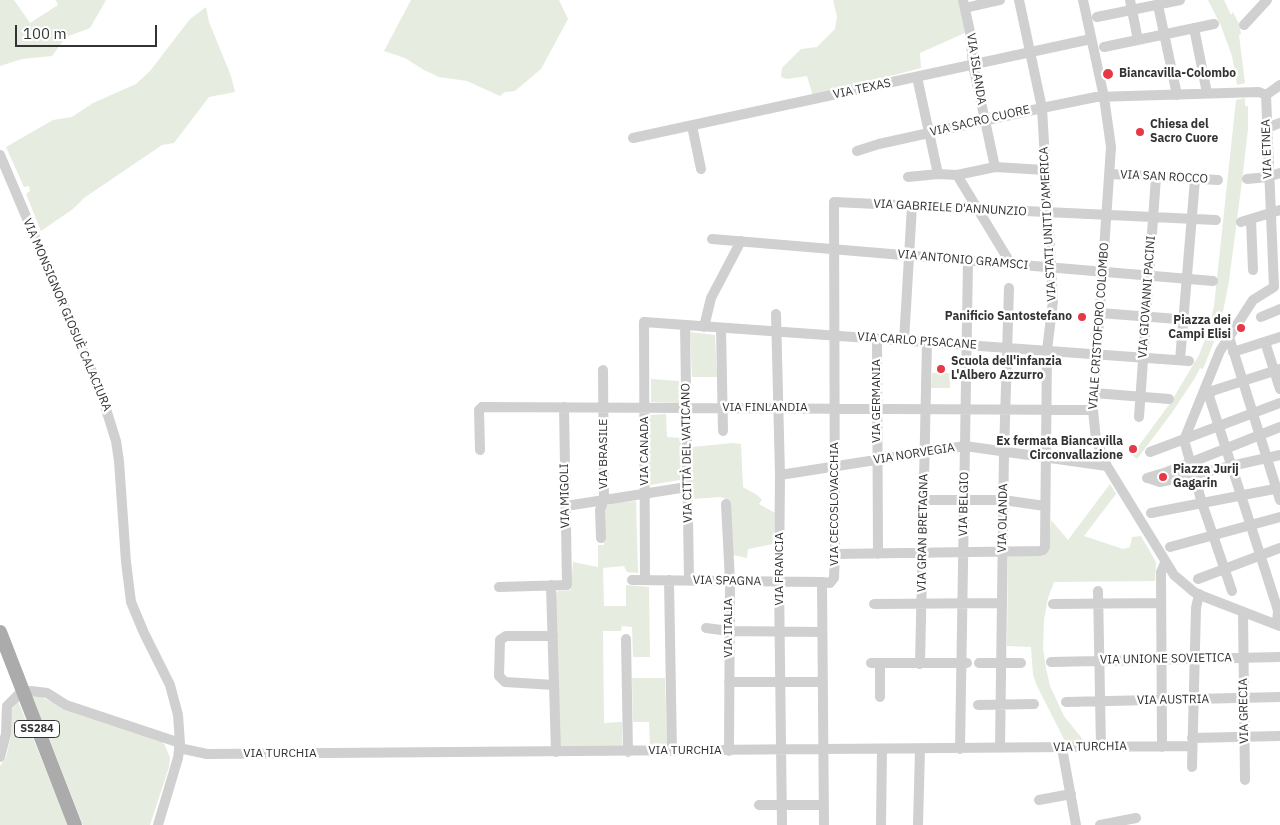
<!DOCTYPE html>
<meta charset="utf-8">
<style>
body{margin:0}
#map{position:relative;width:1280px;height:825px;overflow:hidden;background:#fff;font-family:"IBM Plex Sans",sans-serif}
canvas{display:block}
.scale{position:absolute;left:15px;top:25px;width:142px;height:22px;box-sizing:border-box;border:2px solid #333;border-top:0;padding-left:6px;font-size:15px;line-height:18px;white-space:nowrap;color:#333;-webkit-text-stroke:4px #fff;paint-order:stroke}
</style>
<div id="map">
<canvas width="1280" height="825"></canvas>
<div class="scale">100 m</div>
</div>
<script>
const c = document.querySelector('canvas').getContext('2d');
c.lineJoin = 'round';
function paint(path, color) { c.fillStyle = color; c.fill(path, 'evenodd'); }
const shape = rows => new Path2D(rows.map(r => 'M' + r).join(''));
function stroke(path, color, width, dash) { c.strokeStyle = color; c.lineWidth = width; c.lineCap = dash ? 'butt' : 'round'; c.setLineDash(dash || []); c.stroke(path); }
function drawText(font, color, halo, rows, align = 'center') {
  c.font = font + ' "IBM Plex Sans",sans-serif'; c.lineWidth = 5; c.setLineDash([]); c.textBaseline = 'middle'; c.strokeStyle = halo; c.fillStyle = color; for (const [text, x, y, turn = 0] of rows) {
    c.save(); c.translate(x, y); c.rotate((+turn || 0) * Math.PI / 180); c.textAlign = isNaN(turn) ? turn : align; if (halo) c.strokeText(text, 0, 0); c.fillText(text, 0, 0); c.restore();
  }
}
const green = shape([
 [0,0,14,0,30,23,58,5,56,0,106,0,90,28,66,37,52,56,22,59,0,66],
 [411,0,559,0,568,19,541,69,515,91,505,92,500,96,467,81,439,77,424,70,405,58,384,51],
 [833,0,959,0,967,32,920,53,921,68,813,96,807,76,787,79,781,77,782,68,801,49,817,47,835,29,837,17],
 [1208,0,1224,0,1231,15,1233,12,1239,24,1241,34,1239,35,1245,83,1237,85,1232,56,1221,26],
 [206,7,209,22,231,76,235,92,209,97,174,143,162,145,84,198,73,209,41,231,26,194,30,191,29,186,24,187,6,147,53,120,72,117,93,103,136,84,150,71,190,19],
 [1245,98,1245,106,1248,106,1248,129,1242,181,1229,281,1220,327,1203,369,1200,368,1195,378,1171,414,1137,459,1132,455,1171,402,1199,355,1208,332,1214,306,1236,100],
 [690,332,715,335,717,377,692,377],
 [932,373,950,373,950,388,931,388],
 [651,379,679,381,679,403,651,402],
 [666,414,667,437,681,438,680,480,650,485,650,415],
 [733,443,741,444,743,487,757,495,762,500,759,504,775,513,773,544,748,549,747,558,733,555,730,500,720,497,693,499,692,447],
 [1110,484,1116,494,1084,536,1123,549,1130,547,1132,537,1141,536,1156,562,1155,581,1054,582,1048,598,1044,620,1043,648,1046,668,1050,686,1064,716,1084,741,1066,743,1037,686,1033,675,1031,647,1007,646,1008,556,1041,556,1046,554,1049,546,1051,520,1068,540],
 [636,501,638,573,627,572,624,566,603,568,604,606,626,606,626,585,649,587,650,657,633,657,632,627,622,626,621,631,603,631,604,723,622,722,622,747,559,747,555,595,558,591,571,590,573,562,598,567,598,545,604,545,604,510,606,507,611,503],
 [632,678,665,678,667,746,650,746,649,722,633,722],
 [32,695,41,697,58,705,160,740,165,745,170,758,169,767,150,825,83,825],
 [18,701,68,825,0,825,0,766,6,757,11,736,11,711]
]);
const minor = shape([
 [963,0,970,32,973,65,995,167],
 [1083,0,1104,97,1111,147,1093,410,1096,440,1107,466,1174,575,1194,592,1205,597,1280,626],
 [1130,0,1138,40],
 [1158,5,1177,95],
 [965,8,1000,0],
 [1097,17,1180,0],
 [1244,25,1267,0],
 [1194,28,1207,93],
 [1104,47,1214,24],
 [917,77,938,174],
 [1266,95,1280,85],
 [692,126,701,169],
 [1267,128,1280,123],
 [633,138,1091,39],
 [857,151,879,144,1042,108,1096,97,1259,92,1266,95],
 [0,155,101,393,116,441,119,461,126,562,131,602,144,633,170,685,178,715,180,743,178,758,158,825],
 [1110,174,1218,180],
 [957,175,1011,264],
 [908,177,938,174,957,175,995,167,1045,170],
 [1247,179,1268,177,1280,173],
 [1251,219,1253,270],
 [1241,222,1280,210],
 [712,239,1213,281],
 [1100,313,1203,321],
 [776,314,780,475,779,582,782,825],
 [1261,317,1280,309],
 [685,325,689,580],
 [704,327,711,298,741,241],
 [721,328,723,431],
 [1229,337,1280,500],
 [877,339,878,554],
 [904,341,912,206],
 [1265,342,1280,389],
 [1233,352,1280,337],
 [1180,360,1195,179],
 [1094,393,1169,399],
 [1139,417,1156,177],
 [480,450,479,410,482,407,1093,410],
 [1150,452,1280,403],
 [780,475,965,446,1107,466],
 [1147,478,1167,472,1280,427],
 [1148,478,1160,482,1280,455],
 [924,500,1003,500,1045,506],
 [726,504,730,581,729,751],
 [566,506,687,487],
 [1151,513,1280,488],
 [601,538,600,510,604,500,603,370],
 [1170,547,1280,517],
 [835,554,1040,551,1043,550,1045,547,1047,350,1053,301,1042,108,1019,0],
 [1198,579,1280,548],
 [632,580,822,582],
 [645,580,644,322,1189,361],
 [669,580,672,751],
 [551,585,556,752],
 [499,587,567,585,564,407],
 [1098,591,1101,747],
 [1232,591,1202,503,1184,440,1220,351,1253,300,1274,287,1266,95],
 [874,604,1002,603],
 [1053,604,1161,603],
 [1243,612,1245,780],
 [1277,624,1278,611,1276,604,1209,396,1212,391,1280,369],
 [706,628,729,631,822,632],
 [553,636,506,636,500,640,499,676,505,682,554,685],
 [626,639,628,752],
 [1051,662,1280,657],
 [871,663,967,663],
 [979,663,1021,663],
 [920,664,927,342],
 [729,682,822,682],
 [31,691,47,693,66,705,180,743],
 [880,697,880,663],
 [1066,702,1280,697],
 [978,705,1034,704],
 [1192,738,1280,736],
 [1162,747,1161,572,1165,563],
 [179,748,207,754,1192,746],
 [1000,748,1004,452,1009,288],
 [1062,748,1076,825],
 [960,749,968,260],
 [0,757,6,734,7,706,18,695],
 [1192,767,1196,608,1199,594],
 [1039,800,1071,794],
 [759,805,824,805],
 [824,825,822,582,830,583,834,578,835,554,834,202,1216,220],
 [881,825,882,749],
 [918,825,920,749],
 [1100,825,1136,818]
]);
const major = shape([
 [0,632,75,825]
]);
const markers = [
 [1108,74,6,"#e63946"],
 [1140,132,5,"#e63946"],
 [1082,317,5,"#e63946"],
 [1241,328,5,"#e63946"],
 [941,369,5,"#e63946"],
 [1133,449,5,"#e63946"],
 [1163,477,5,"#e63946"]
];
const shields = [
 [37,729,45]
];
const shieldNames = [
 ["SS284",37,729]
];
const streetNames = [
 ["VIA ISLANDA",976,69,81],
 ["VIA TEXAS",862,89,-12],
 ["VIA SACRO CUORE",980,121,-13],
 ["VIA ETNEA",1267,149,-92],
 ["VIA SAN ROCCO",1164,177,3],
 ["VIA GABRIELE D'ANNUNZIO",950,208,3],
 ["VIA STATI UNITI D'AMERICA",1048,224,-93],
 ["VIA ANTONIO GRAMSCI",963,260,5],
 ["VIA GIOVANNI PACINI",1147,297,-86],
 ["VIA MONSIGNOR GIOSUÈ CALACIURA",67,315,67],
 ["VIALE CRISTOFORO COLOMBO",1099,326,-86],
 ["VIA CARLO PISACANE",917,341,4],
 ["VIA GERMANIA",877,401,-90],
 ["VIA FINLANDIA",765,408],
 ["VIA CANADA",645,451,-90],
 ["VIA CITTÀ DEL VATICANO",687,453,-91],
 ["VIA BRASILE",604,454,-90],
 ["VIA NORVEGIA",914,454,-9],
 ["VIA MIGOLI",565,496,-91],
 ["VIA CECOSLOVACCHIA",835,504,-90],
 ["VIA BELGIO",964,504,-89],
 ["VIA OLANDA",1003,518,-89],
 ["VIA GRAN BRETAGNA",923,533,-89],
 ["VIA FRANCIA",780,569,-90],
 ["VIA SPAGNA",727,581,1],
 ["VIA ITALIA",729,628,-90],
 ["VIA UNIONE SOVIETICA",1166,659,-1],
 ["VIA AUSTRIA",1173,700,-1],
 ["VIA GRECIA",1244,711,-91],
 ["VIA TURCHIA",1090,747,-1],
 ["VIA TURCHIA",685,751],
 ["VIA TURCHIA",280,754]
];
const poiNames = [
 ["Biancavilla-Colombo",1119,74],
 ["Chiesa del",1150,125],
 ["Sacro Cuore",1150,139],
 ["Panificio Santostefano",1072,317,"right"],
 ["Piazza dei",1231,321,"right"],
 ["Campi Elisi",1231,335,"right"],
 ["Scuola dell'infanzia",951,362],
 ["L'Albero Azzurro",951,376],
 ["Ex fermata Biancavilla",1123,442,"right"],
 ["Circonvallazione",1123,456,"right"],
 ["Piazza Jurij",1173,470],
 ["Gagarin",1173,484]
];
paint(green, '#e6ecdf');
stroke(minor, '#d0d0d0', 10);
stroke(major, '#ababab', 14);
for (const [x, y, r, color] of markers) { const dot = new Path2D(); dot.arc(x, y, r, 0, 2 * Math.PI); c.fillStyle = color; c.fill(dot); stroke(dot, '#fff', 2); }
for (const [x, y, w] of shields) { const box = new Path2D(); box.roundRect(x - w / 2, y - 8.5, w, 17, 4); c.fillStyle = '#fff'; c.fill(box); stroke(box, '#333', 1); }
drawText('bold 11px', '#333', null, shieldNames);
drawText('12px', '#333', '#fff', streetNames);
drawText('bold 12px', '#333', '#fff', poiNames, 'left');
</script>
